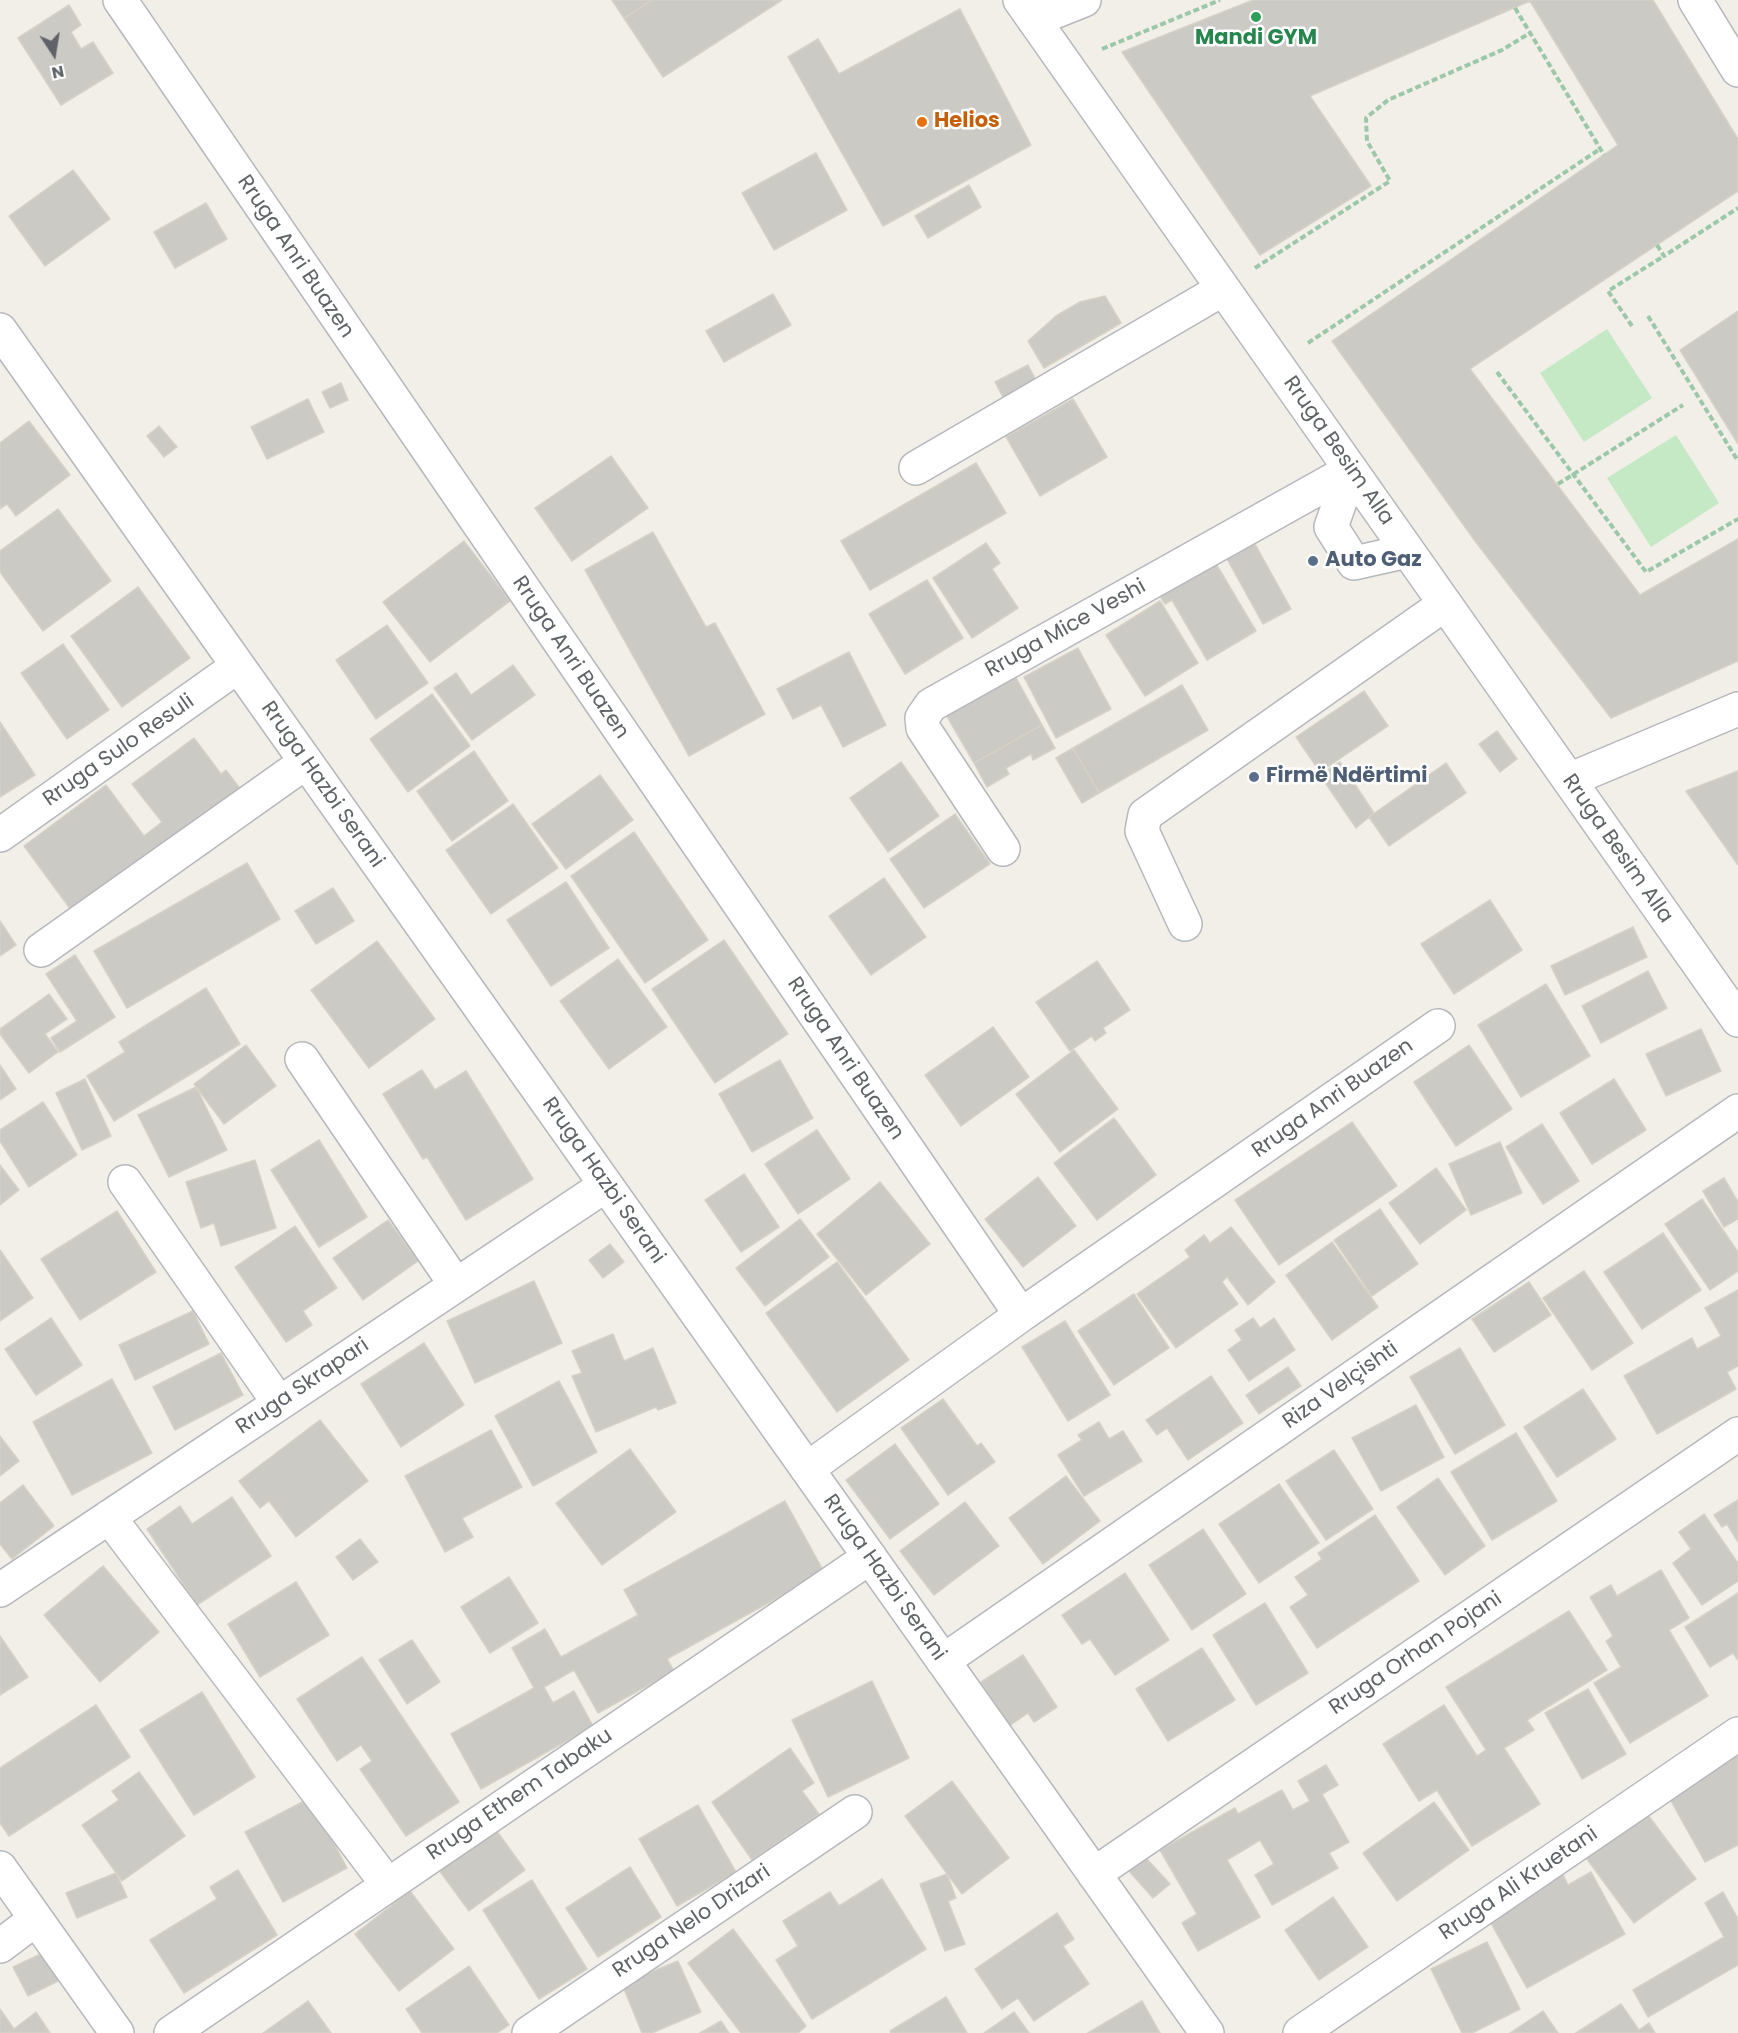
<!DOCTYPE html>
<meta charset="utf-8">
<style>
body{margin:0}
#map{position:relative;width:1738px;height:2033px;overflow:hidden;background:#f1efe8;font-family:Poppins,sans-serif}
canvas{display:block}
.north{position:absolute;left:24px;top:24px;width:60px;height:60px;-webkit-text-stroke:4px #fff;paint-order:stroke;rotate:168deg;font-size:16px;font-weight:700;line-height:24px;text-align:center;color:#5f6368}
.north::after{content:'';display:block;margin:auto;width:21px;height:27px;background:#5f6368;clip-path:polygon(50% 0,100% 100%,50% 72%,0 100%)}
</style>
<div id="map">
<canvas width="1738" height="2033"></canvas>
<div class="north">N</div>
</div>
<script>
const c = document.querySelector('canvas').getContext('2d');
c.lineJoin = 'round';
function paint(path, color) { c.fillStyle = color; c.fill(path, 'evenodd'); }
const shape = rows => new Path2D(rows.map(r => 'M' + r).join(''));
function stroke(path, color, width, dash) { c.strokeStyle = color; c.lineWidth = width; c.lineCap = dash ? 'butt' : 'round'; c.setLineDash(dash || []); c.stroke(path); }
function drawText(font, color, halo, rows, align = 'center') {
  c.font = font + ' Poppins,sans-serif'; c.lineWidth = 5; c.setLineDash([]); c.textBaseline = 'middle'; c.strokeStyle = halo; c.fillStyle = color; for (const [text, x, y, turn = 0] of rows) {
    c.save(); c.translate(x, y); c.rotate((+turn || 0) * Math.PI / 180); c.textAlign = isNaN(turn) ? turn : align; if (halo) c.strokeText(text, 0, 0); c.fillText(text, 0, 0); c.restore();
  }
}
const green = shape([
 [1607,329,1652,398,1584,442,1540,373],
 [1676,435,1719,503,1651,547,1607,478]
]);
const building = shape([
 [612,0,652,0,624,18,612,0],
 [652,0,782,0,663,77,624,18,652,0],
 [1253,0,1653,0,1738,139,1738,191,1470,369,1640,595,1738,539,1738,661,1611,718,1475,541,1332,341,1618,145,1530,1,1310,96,1371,186,1260,255,1122,52,1253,0],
 [69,5,81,25,71,32,81,49,93,42,113,73,61,105,18,38,69,5],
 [960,9,1031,145,883,226,788,57,818,39,839,74,960,9],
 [816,153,847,210,774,250,742,193,816,153],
 [73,170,110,219,45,266,9,216,73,170],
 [969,185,981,207,928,238,915,216,969,185],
 [206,203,227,239,175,268,154,232,206,203],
 [773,294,791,325,724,362,706,331,773,294],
 [1105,296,1121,323,1044,368,1028,341,1056,316,1080,302,1105,296],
 [1738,311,1738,444,1680,350,1738,311],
 [1028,365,1037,382,1004,399,995,382,1028,365],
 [341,383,348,400,330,408,322,392,341,383],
 [308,399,324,432,267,459,251,427,308,399],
 [1073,399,1107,457,1040,496,1006,437,1073,399],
 [29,421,70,475,16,516,7,504,0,509,0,443,29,421],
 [159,426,177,447,164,457,147,436,159,426],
 [611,456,648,508,572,561,535,508,611,456],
 [976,463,1006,513,870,590,841,541,976,463],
 [58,509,111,581,43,631,0,572,0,551,58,509],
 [653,532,706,627,715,623,765,714,689,756,585,570,653,532],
 [464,541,510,601,430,662,383,602,464,541],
 [986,543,1000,563,992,569,1018,608,972,638,933,578,986,543],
 [1255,544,1291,609,1263,624,1227,559,1255,544],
 [1212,557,1256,631,1207,660,1172,600,1165,604,1154,587,1212,557],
 [927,580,963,638,905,674,869,614,927,580],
 [138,587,190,658,122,707,71,636,138,587],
 [1160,601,1198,663,1145,696,1106,635,1160,601],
 [387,625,428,683,376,719,336,660,387,625],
 [63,644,109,710,67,739,21,673,63,644],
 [1078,648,1111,709,1056,738,1024,677,1078,648],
 [849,652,886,725,843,747,821,705,793,719,777,689,849,652],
 [513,665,535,695,472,740,434,688,456,673,471,695,513,665],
 [1014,674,1042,725,974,763,945,713,1014,674],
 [1182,685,1208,730,1099,793,1073,748,1182,685],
 [1364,691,1388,726,1320,772,1296,737,1364,691],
 [432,694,470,746,408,792,370,739,432,694],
 [0,722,35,775,0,797,0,722],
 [1042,725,1055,748,1033,760,1031,754,1006,768,1009,774,987,787,974,763,1042,725],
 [1497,731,1517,759,1500,772,1479,744,1497,731],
 [194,738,221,774,226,770,241,790,74,914,24,846,106,785,144,836,162,822,132,784,194,738],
 [1073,748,1099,793,1082,803,1056,758,1073,748],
 [474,751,508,801,452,841,417,791,474,751],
 [901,762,939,816,888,852,850,798,901,762],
 [1340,762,1374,813,1356,828,1320,775,1340,762],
 [1446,763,1466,793,1389,846,1369,817,1446,763],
 [1738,771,1738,865,1686,791,1738,771],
 [600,775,633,820,566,869,532,824,600,775],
 [513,804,558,868,491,914,446,850,513,804],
 [955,814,990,864,924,908,890,859,955,814],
 [634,832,708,940,645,983,571,876,634,832],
 [247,863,280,919,127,1008,94,951,247,863],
 [884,878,926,937,871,975,829,916,884,878],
 [566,882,609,948,551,986,507,920,566,882],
 [333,888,354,921,316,944,295,911,333,888],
 [1490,900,1522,950,1454,994,1421,944,1490,900],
 [0,921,16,945,0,956,0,921],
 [1633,927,1647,957,1565,995,1551,966,1633,927],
 [724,940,788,1034,715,1083,652,989,724,940],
 [377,941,435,1019,369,1068,311,990,377,941],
 [75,955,115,1017,60,1052,51,1038,77,1021,46,974,75,955],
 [618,959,667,1027,609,1069,560,1001,618,959],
 [1097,961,1130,1010,1103,1028,1106,1033,1095,1041,1092,1036,1070,1051,1036,1002,1097,961],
 [1648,971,1667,1008,1601,1043,1582,1006,1648,971],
 [1546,984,1590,1056,1521,1097,1478,1025,1546,984],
 [206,988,240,1044,114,1121,87,1076,125,1052,119,1042,206,988],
 [49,994,67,1019,45,1034,58,1052,29,1073,0,1034,0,1029,49,994],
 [993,1027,1029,1077,961,1126,925,1075,993,1027],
 [1701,1029,1721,1071,1666,1096,1646,1054,1701,1029],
 [246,1045,276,1086,224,1124,194,1084,246,1045],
 [1469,1045,1512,1109,1456,1146,1414,1082,1469,1045],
 [1074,1050,1118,1109,1060,1152,1016,1094,1074,1050],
 [780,1060,813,1118,752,1152,719,1094,780,1060],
 [0,1065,16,1089,0,1100,0,1065],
 [422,1070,435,1090,466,1071,533,1179,466,1220,427,1157,423,1159,383,1094,422,1070],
 [85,1079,111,1136,82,1150,56,1093,85,1079],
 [1614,1079,1646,1130,1592,1164,1560,1113,1614,1079],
 [196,1087,227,1150,169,1177,138,1115,196,1087],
 [43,1102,77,1155,29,1187,0,1141,0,1130,43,1102],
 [1114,1118,1156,1175,1097,1220,1054,1163,1114,1118],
 [1352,1122,1397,1186,1279,1265,1235,1200,1352,1122],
 [1542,1124,1579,1181,1543,1204,1506,1147,1542,1124],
 [817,1130,850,1179,798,1214,765,1164,817,1130],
 [319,1140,367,1217,319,1247,271,1170,319,1140],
 [1500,1142,1522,1193,1471,1215,1449,1164,1500,1142],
 [255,1160,276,1228,221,1246,214,1223,201,1228,186,1182,255,1160],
 [0,1165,19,1190,0,1205,0,1165],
 [1436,1168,1466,1210,1420,1244,1389,1203,1436,1168],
 [744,1174,779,1227,741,1252,705,1200,744,1174],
 [1038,1177,1076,1226,1023,1267,985,1219,1038,1177],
 [1724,1178,1738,1202,1738,1219,1724,1227,1703,1191,1724,1178],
 [880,1182,930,1244,866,1295,817,1234,880,1182],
 [1702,1199,1738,1252,1738,1271,1710,1290,1665,1224,1702,1199],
 [1380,1209,1418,1264,1372,1296,1334,1240,1380,1209],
 [117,1211,156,1272,80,1320,41,1259,117,1211],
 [800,1219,829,1257,765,1306,736,1268,800,1219],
 [388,1220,418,1261,363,1300,333,1258,388,1220],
 [295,1226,337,1288,303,1311,312,1325,286,1342,235,1267,295,1226],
 [1231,1227,1275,1282,1248,1305,1227,1277,1222,1282,1238,1304,1176,1348,1137,1294,1190,1257,1185,1250,1204,1235,1210,1243,1231,1227],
 [1663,1233,1701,1290,1642,1329,1604,1272,1663,1233],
 [1332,1242,1378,1307,1332,1340,1286,1275,1332,1242],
 [610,1244,624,1262,603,1278,589,1260,610,1244],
 [0,1250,33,1298,0,1321,0,1250],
 [837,1262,909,1360,837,1412,766,1313,837,1262],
 [1584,1271,1633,1343,1592,1370,1543,1298,1584,1271],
 [534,1281,562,1343,475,1383,447,1321,534,1281],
 [1529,1282,1551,1315,1494,1352,1472,1319,1529,1282],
 [1738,1290,1738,1366,1727,1372,1736,1389,1657,1434,1624,1376,1692,1338,1697,1349,1721,1336,1705,1308,1738,1290],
 [1134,1294,1169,1348,1114,1385,1078,1331,1134,1294],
 [193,1311,209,1344,135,1380,119,1345,193,1311],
 [51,1318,82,1365,36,1395,5,1349,51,1318],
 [1253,1318,1260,1328,1274,1318,1295,1350,1249,1381,1228,1350,1242,1340,1235,1330,1253,1318],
 [1065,1321,1110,1395,1068,1421,1022,1347,1065,1321],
 [613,1334,624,1361,653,1348,676,1403,658,1410,656,1407,596,1432,572,1376,582,1373,572,1351,613,1334],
 [424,1343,464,1405,401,1447,361,1384,424,1343],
 [1460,1348,1505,1425,1455,1454,1410,1377,1460,1348],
 [221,1353,243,1395,175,1430,153,1387,221,1353],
 [1288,1367,1301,1386,1259,1414,1246,1395,1288,1367],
 [1211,1376,1243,1423,1188,1460,1167,1428,1157,1435,1146,1420,1211,1376],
 [112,1379,152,1453,72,1495,33,1422,112,1379],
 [559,1381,597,1452,533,1486,495,1416,559,1381],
 [1583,1389,1616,1439,1557,1477,1524,1427,1583,1389],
 [943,1399,977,1446,981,1443,995,1462,948,1495,901,1428,943,1399],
 [1416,1405,1444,1457,1381,1491,1352,1438,1416,1405],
 [320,1420,368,1481,296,1537,269,1501,260,1508,239,1481,320,1420],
 [1099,1422,1109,1439,1123,1431,1142,1461,1084,1496,1058,1455,1082,1440,1078,1435,1099,1422],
 [491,1430,522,1487,462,1518,473,1537,445,1552,405,1476,491,1430],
 [1516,1433,1557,1501,1492,1540,1451,1472,1516,1433],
 [0,1436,19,1461,0,1476,0,1436],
 [895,1444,939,1504,890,1539,846,1480,895,1444],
 [630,1449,676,1512,602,1565,556,1503,630,1449],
 [1334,1450,1373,1509,1326,1540,1286,1481,1334,1450],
 [1066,1476,1100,1521,1043,1564,1009,1518,1066,1476],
 [1438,1478,1485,1546,1445,1575,1397,1507,1438,1478],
 [1279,1484,1319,1543,1259,1583,1219,1524,1279,1484],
 [23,1485,54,1526,12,1559,0,1544,0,1503,23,1485],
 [232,1497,271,1556,197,1605,147,1529,180,1506,192,1524,232,1497],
 [1738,1500,1738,1542,1727,1524,1722,1527,1714,1515,1738,1500],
 [785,1501,824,1572,667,1659,674,1671,598,1713,574,1670,544,1687,553,1703,574,1691,593,1726,481,1789,451,1734,534,1688,512,1648,545,1629,561,1657,638,1615,624,1590,785,1501],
 [965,1502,999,1546,934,1595,900,1551,965,1502],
 [1704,1514,1738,1563,1738,1581,1702,1605,1673,1563,1691,1549,1679,1532,1704,1514],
 [1375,1515,1419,1581,1317,1648,1290,1607,1308,1595,1295,1577,1322,1559,1318,1553,1375,1515],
 [1203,1529,1246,1594,1192,1630,1149,1565,1203,1529],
 [360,1539,378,1562,353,1580,336,1557,360,1539],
 [103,1566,159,1632,100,1682,44,1615,103,1566],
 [1661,1570,1689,1618,1669,1630,1708,1696,1630,1743,1594,1683,1621,1667,1606,1641,1613,1636,1590,1597,1611,1585,1617,1596,1661,1570],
 [1125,1573,1169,1640,1115,1675,1090,1639,1082,1644,1062,1615,1125,1573],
 [509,1577,538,1623,490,1653,461,1607,509,1577],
 [296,1582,329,1635,260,1677,228,1624,296,1582],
 [1738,1593,1738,1660,1733,1653,1710,1667,1685,1627,1738,1593],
 [1265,1603,1308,1673,1256,1705,1213,1635,1265,1603],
 [1569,1611,1607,1670,1527,1720,1534,1730,1504,1748,1540,1804,1472,1846,1437,1790,1419,1801,1383,1744,1444,1705,1477,1756,1486,1750,1446,1687,1569,1611],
 [0,1636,28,1677,0,1695,0,1636],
 [412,1640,440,1682,407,1704,379,1660,412,1640],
 [1202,1648,1235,1700,1168,1741,1136,1689,1202,1648],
 [1023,1655,1057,1707,1034,1722,1028,1713,1009,1726,981,1682,1023,1655],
 [362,1657,459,1802,406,1836,360,1769,372,1761,361,1745,337,1761,297,1699,362,1657],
 [872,1681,909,1758,828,1797,792,1720,872,1681],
 [1588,1689,1626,1754,1582,1779,1545,1713,1588,1689],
 [202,1692,255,1777,194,1815,140,1730,202,1692],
 [96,1705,130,1757,9,1836,0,1823,0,1768,96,1705],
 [790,1748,814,1783,802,1791,819,1814,752,1860,712,1802,790,1748],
 [1738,1753,1738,1845,1705,1862,1666,1792,1738,1753],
 [1326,1765,1338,1785,1322,1794,1349,1842,1329,1853,1338,1868,1272,1905,1255,1875,1274,1864,1260,1840,1227,1860,1260,1917,1198,1951,1182,1923,1197,1914,1160,1850,1235,1808,1238,1814,1282,1790,1293,1810,1310,1801,1298,1781,1326,1765],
 [139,1772,185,1836,122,1881,82,1825,119,1800,112,1791,139,1772],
 [952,1781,1009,1858,962,1894,905,1816,952,1781],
 [310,1798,347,1868,283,1902,245,1832,310,1798],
 [1434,1802,1469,1850,1397,1901,1363,1853,1434,1802],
 [698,1805,736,1872,677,1906,639,1839,698,1805],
 [1645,1811,1696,1879,1634,1923,1584,1855,1645,1811],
 [496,1830,525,1870,469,1911,439,1870,496,1830],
 [1145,1857,1170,1884,1153,1898,1129,1871,1145,1857],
 [630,1867,661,1917,598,1957,566,1908,630,1867],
 [238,1870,277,1935,184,1993,150,1940,217,1899,210,1887,238,1870],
 [1591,1872,1625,1934,1527,1988,1487,1916,1563,1875,1568,1885,1591,1872],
 [116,1873,127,1897,77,1918,66,1893,116,1873],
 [947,1874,956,1898,948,1901,965,1944,945,1951,920,1884,947,1874],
 [882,1879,926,1949,812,2019,776,1960,798,1946,783,1921,830,1892,839,1906,882,1879],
 [532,1880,587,1969,539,1999,483,1910,532,1880],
 [410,1891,454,1949,399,1991,355,1934,410,1891],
 [1723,1892,1738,1919,1738,1965,1648,2017,1633,1990,1724,1937,1705,1903,1723,1892],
 [1333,1897,1368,1947,1319,1980,1285,1930,1333,1897],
 [1057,1913,1074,1939,1063,1946,1089,1984,1034,2021,1018,1998,1002,2009,975,1969,1057,1913],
 [733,1929,806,2026,798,2033,741,2033,688,1963,733,1929],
 [1487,1942,1520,2009,1472,2033,1462,2033,1431,1969,1487,1942],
 [45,1952,60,1980,28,1996,13,1967,45,1952],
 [678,1961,701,2012,652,2033,642,2033,622,1984,678,1961],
 [469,1966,509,2025,497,2033,422,2033,406,2009,469,1966],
 [946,1997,967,2033,891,2033,890,2031,946,1997],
 [308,2001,331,2033,263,2033,308,2001],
 [1142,2001,1160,2033,1088,2033,1142,2001],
 [1621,2004,1639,2030,1649,2023,1655,2033,1576,2033,1621,2004],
 [0,2009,14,2029,36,2012,50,2033,0,2033,0,2009],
 [1543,2011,1558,2033,1510,2033,1543,2011],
 [1014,2012,1029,2033,984,2033,1014,2012],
 [721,2021,729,2033,700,2033,721,2021]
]);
const path = shape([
 [1515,8,1604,155],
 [1102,49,1220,0],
 [1657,245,1664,256,1738,208],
 [1255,268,1390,181,1367,141,1366,118,1388,100,1502,50,1530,33],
 [1648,316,1738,461],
 [1632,326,1608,291,1664,256],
 [1308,343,1600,149],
 [1497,372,1646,572,1738,519],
 [1558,484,1683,405]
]);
const minor = shape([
 [120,0,1021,1315,807,1469],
 [1020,0,1738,1020],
 [1695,0,1738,70],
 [1034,20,1084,0],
 [0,330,1207,2033],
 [916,468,1223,289],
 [1351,470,1331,527,1354,563,1408,551],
 [1569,780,1738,709],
 [0,835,238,666],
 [1003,849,923,728,922,718,931,705,1351,470],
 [1185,924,1142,831,1145,815,1445,604],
 [41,950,306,762],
 [302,1059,456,1285],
 [125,1182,279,1403],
 [1021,1315,1438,1026],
 [109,1517,388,1885],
 [0,1590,606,1185],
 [943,1661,1738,1111],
 [0,1868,117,2033],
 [1094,1874,1738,1434],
 [0,1946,36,1919],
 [171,2033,870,1557],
 [529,2033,855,1812],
 [1300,2033,1738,1734]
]);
const markers = [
 [1256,17,6,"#2e9e5b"],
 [922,122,6,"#e8710a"],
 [1313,561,6,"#5c6f8a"],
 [1254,777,6,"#5c6f8a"]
];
const leisureNames = [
 ["Mandi GYM",1256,39]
];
const foodNames = [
 ["Helios",934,122]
];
const streetNames = [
 ["Rruga Anri Buazen",295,257,56],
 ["Rruga Besim Alla",1338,451,55],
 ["Rruga Mice Veshi",1066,629,-29],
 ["Rruga Anri Buazen",570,658,56],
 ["Rruga Sulo Resuli",119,751,-35],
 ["Rruga Hazbi Serani",322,785,55],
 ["Rruga Besim Alla",1617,849,55],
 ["Rruga Anri Buazen",845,1059,56],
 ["Rruga Anri Buazen",1333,1099,-35],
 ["Rruga Hazbi Serani",603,1181,55],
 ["Riza Velçishti",1341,1386,-35],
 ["Rruga Skrapari",303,1387,-34],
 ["Rruga Hazbi Serani",884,1578,55],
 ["Rruga Orhan Pojani",1416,1654,-34],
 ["Rruga Ethem Tabaku",520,1795,-34],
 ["Rruga Ali Kruetani",1519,1884,-34],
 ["Rruga Nelo Drizari",692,1922,-34]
];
const serviceNames = [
 ["Auto Gaz",1325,561],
 ["Firmë Ndërtimi",1266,777]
];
paint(green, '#c5e8c5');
paint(building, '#cccac5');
stroke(building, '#d6d1c6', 1.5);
stroke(minor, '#b5b8bc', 36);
stroke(path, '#9cc7a9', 4, [6, 3]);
stroke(minor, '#fff', 33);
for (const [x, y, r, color] of markers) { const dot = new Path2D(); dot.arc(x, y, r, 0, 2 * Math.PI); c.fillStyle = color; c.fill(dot); stroke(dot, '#fff', 2); }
drawText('bold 21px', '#27864d', '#fff', leisureNames);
drawText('bold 21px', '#c56008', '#fff', foodNames, 'left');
drawText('21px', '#5f6368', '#fff', streetNames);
drawText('bold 21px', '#4e5e75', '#fff', serviceNames, 'left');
</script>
